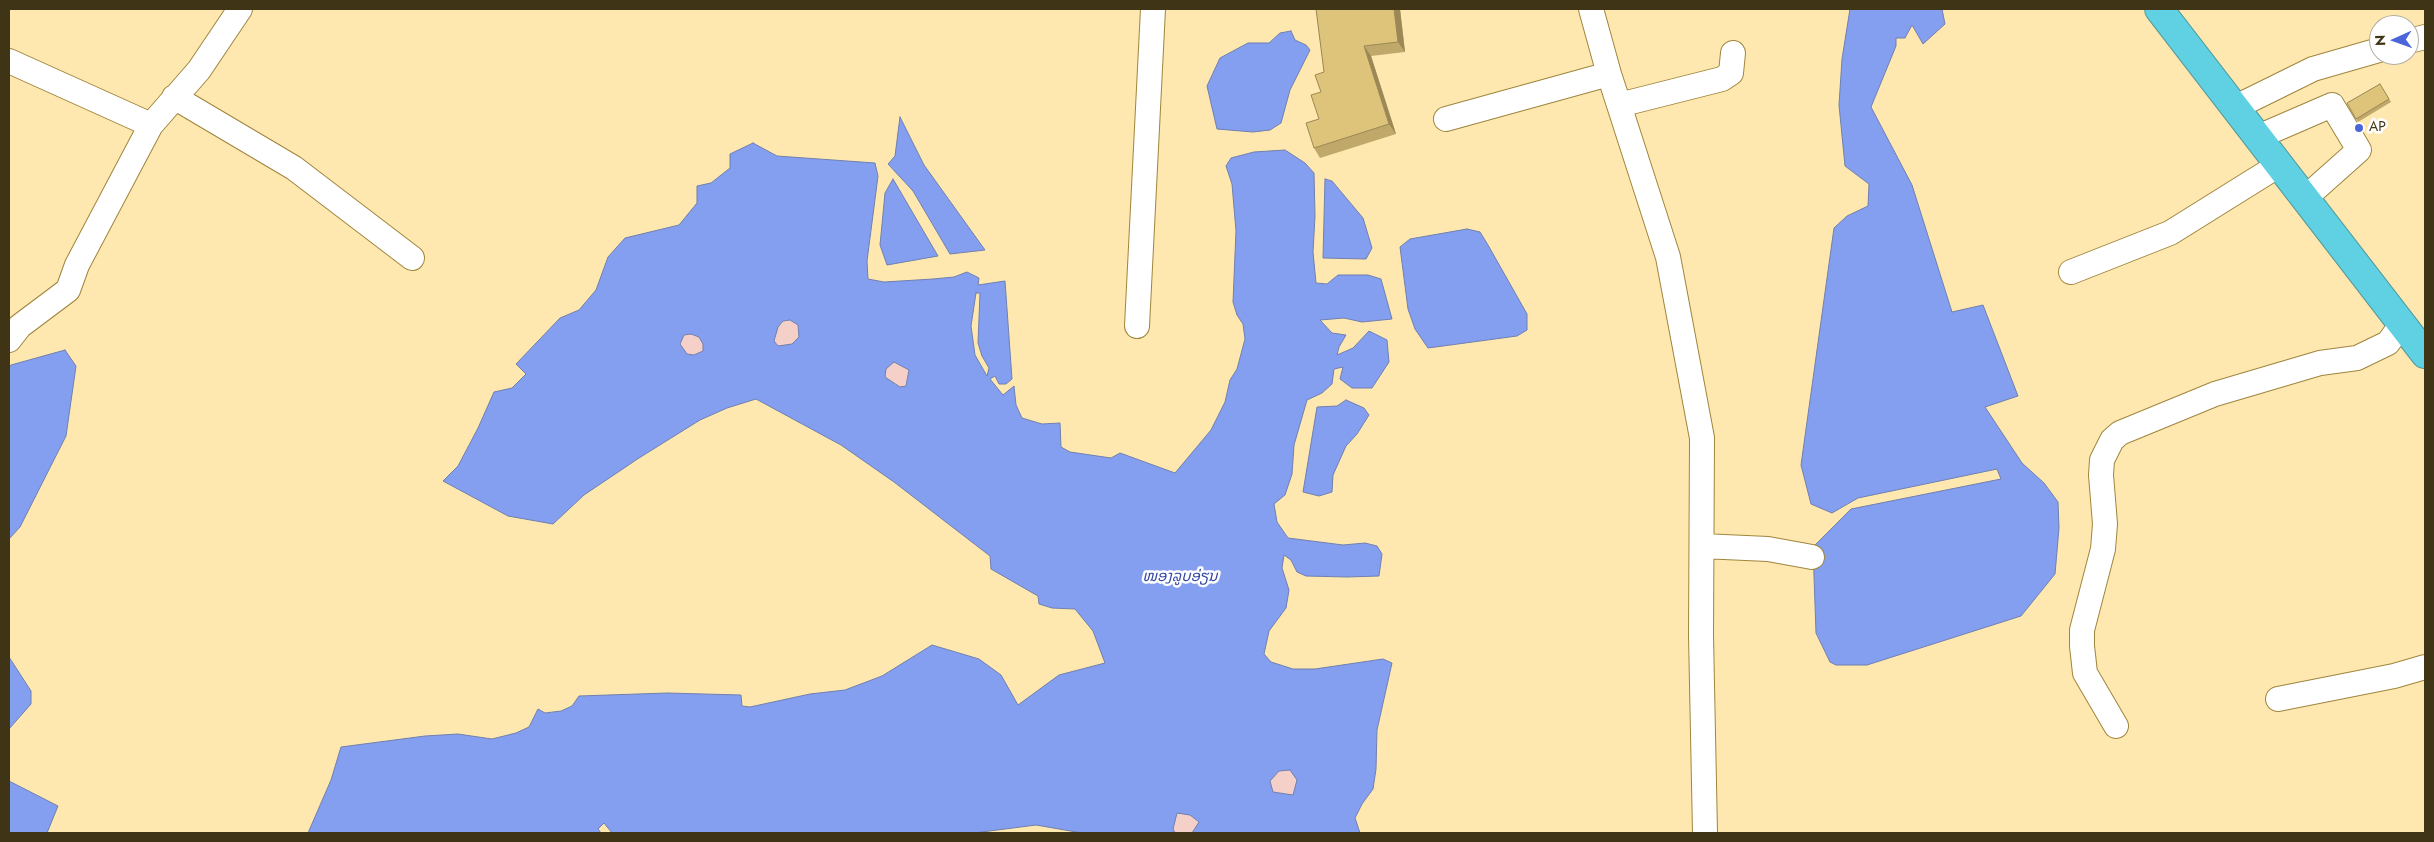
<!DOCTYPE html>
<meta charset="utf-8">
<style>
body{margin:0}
#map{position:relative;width:2434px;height:842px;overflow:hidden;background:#fee8af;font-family:Jost,sans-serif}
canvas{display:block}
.frame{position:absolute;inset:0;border:10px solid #3f3416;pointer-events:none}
.north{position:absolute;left:2369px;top:15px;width:50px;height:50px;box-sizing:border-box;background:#fff;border:1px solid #b2aea2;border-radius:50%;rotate:268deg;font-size:14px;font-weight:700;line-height:20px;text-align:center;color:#3f3416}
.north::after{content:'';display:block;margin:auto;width:18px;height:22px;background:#4a66da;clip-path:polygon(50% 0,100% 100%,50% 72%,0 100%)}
</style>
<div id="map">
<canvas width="2434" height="842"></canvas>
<div class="frame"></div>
<div class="north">N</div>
</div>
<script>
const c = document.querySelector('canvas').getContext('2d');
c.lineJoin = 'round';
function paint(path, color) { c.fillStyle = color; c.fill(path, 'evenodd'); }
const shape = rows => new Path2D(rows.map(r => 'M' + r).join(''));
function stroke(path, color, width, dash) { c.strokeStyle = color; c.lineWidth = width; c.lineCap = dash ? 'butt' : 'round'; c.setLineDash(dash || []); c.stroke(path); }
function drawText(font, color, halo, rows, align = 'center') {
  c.font = font + ' Jost,"Noto Sans Lao",sans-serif'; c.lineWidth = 5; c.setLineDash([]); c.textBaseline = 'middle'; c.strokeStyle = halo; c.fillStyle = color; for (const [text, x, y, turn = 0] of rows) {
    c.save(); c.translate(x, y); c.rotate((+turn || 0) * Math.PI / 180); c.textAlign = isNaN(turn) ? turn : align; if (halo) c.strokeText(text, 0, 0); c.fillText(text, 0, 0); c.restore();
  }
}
const green = shape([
 [790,320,798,325,799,337,792,344,778,346,774,341,778,327,783,321],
 [691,334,699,337,703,344,703,351,694,355,687,354,680,344,684,335],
 [894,362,909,370,906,386,900,387,885,378,886,369],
 [1290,770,1297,780,1293,795,1273,792,1270,781,1279,771],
 [1176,813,1190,815,1199,823,1192,833,1175,833,1173,829]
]);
const water = shape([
 [1850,9,1942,9,1945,24,1923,44,1912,25,1905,38,1896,38,1896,46,1871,107,1912,185,1952,312,1983,305,2018,396,1985,407,2022,463,2044,483,2058,502,2059,528,2055,574,2021,616,1867,665,1836,665,1830,662,1816,633,1813,547,1851,509,2001,479,1997,469,1858,498,1832,513,1811,504,1801,465,1834,228,1847,216,1868,206,1869,184,1845,166,1839,105,1842,59,1850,9],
 [1291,31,1295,40,1306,45,1310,50,1290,90,1281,123,1270,130,1253,132,1217,129,1207,86,1220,58,1248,43,1269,43,1280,33,1291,31],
 [900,117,924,165,985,250,950,254,913,191,888,164,895,156,900,117],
 [753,143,777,156,875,163,878,176,867,261,868,279,884,282,933,279,954,277,967,272,979,278,978,285,1005,281,1012,379,1006,384,999,384,995,376,990,379,1003,395,1014,386,1016,405,1022,418,1042,424,1060,423,1061,447,1070,452,1111,458,1120,453,1175,473,1211,430,1225,402,1230,380,1237,369,1245,339,1243,324,1237,315,1233,302,1236,231,1232,184,1226,166,1231,158,1254,152,1285,150,1305,163,1314,173,1315,216,1313,252,1316,283,1327,284,1338,275,1368,275,1381,279,1392,319,1362,322,1344,318,1320,320,1332,333,1346,335,1339,347,1337,355,1353,348,1369,331,1387,340,1389,362,1372,388,1352,388,1340,379,1343,367,1334,369,1332,384,1322,393,1307,400,1294,445,1292,474,1285,495,1274,504,1277,522,1288,538,1343,545,1365,543,1377,546,1382,554,1379,576,1347,577,1306,576,1297,572,1291,560,1284,555,1282,568,1289,590,1286,608,1269,631,1264,654,1271,662,1293,669,1315,669,1383,659,1392,663,1377,730,1376,769,1373,789,1362,804,1355,818,1360,833,1192,833,1199,822,1190,815,1177,813,1173,829,1175,833,1082,833,1036,825,974,833,612,833,604,823,598,829,601,833,308,833,331,780,341,747,425,736,458,734,492,739,516,733,529,727,538,709,545,713,561,711,572,706,579,696,667,693,741,695,742,706,750,707,810,694,845,690,882,676,932,645,979,659,1001,675,1018,705,1059,675,1105,663,1093,631,1075,609,1052,608,1039,604,1038,596,991,569,990,556,894,482,841,445,756,399,727,408,700,420,639,458,584,495,553,524,508,516,443,481,458,466,478,428,494,392,512,388,526,374,516,364,560,318,579,310,596,290,608,257,625,238,679,225,697,203,697,186,711,183,730,168,730,154,753,143],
 [976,293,980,293,978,343,982,356,989,368,987,376,975,355,971,326,976,293],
 [790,320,798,325,799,337,792,344,778,346,774,341,778,327,783,321,790,320],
 [691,334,699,337,703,344,703,351,694,355,687,354,680,344,684,335,691,334],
 [894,362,909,370,906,386,900,387,885,377,886,369,894,362],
 [1290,770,1297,780,1293,795,1273,792,1270,781,1279,771,1290,770],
 [893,179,938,256,887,265,880,245,885,193,893,179],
 [1325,179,1332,181,1363,218,1372,248,1366,259,1323,258,1325,179],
 [1467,229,1480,232,1488,245,1527,314,1527,330,1517,336,1428,348,1415,329,1408,309,1400,247,1410,239,1467,229],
 [65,350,76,366,66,436,20,527,9,539,9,368,11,365,65,350],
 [1346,400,1364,408,1369,415,1357,434,1346,446,1333,475,1332,492,1319,496,1303,492,1317,407,1337,406,1346,400],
 [9,657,31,691,31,704,9,729,9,657],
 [9,781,58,806,47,833,9,833,9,781]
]);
const minor = shape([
 [1591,9,1609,74,1668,257,1702,438,1701,635,1705,833],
 [2409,41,2425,37],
 [9,61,151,125,199,70,240,9],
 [174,97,294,168,412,258],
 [1619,105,1722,79,1731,73,1733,53],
 [2236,107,2313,69,2379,50],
 [1446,119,1609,74],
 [2258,137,2332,105,2359,150,2304,199],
 [2071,272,2170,233,2279,165],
 [1137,326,1153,9],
 [9,340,20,326,68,290,77,265,151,125],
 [1702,546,1768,549,1812,557],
 [2278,699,2394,676,2425,667],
 [2116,726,2085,673,2082,646,2082,630,2103,549,2105,524,2101,475,2102,460,2112,440,2120,433,2215,394,2320,363,2357,358,2388,343,2401,325]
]);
const highway = shape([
 [2159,9,2425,354]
]);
const wall = shape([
 [1316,9,1400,9,1405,52,1371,56,1396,134,1320,158,1314,148,1319,119,1321,92,1324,72],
 [2380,84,2391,102,2358,122,2347,103]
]);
const shadedWall = shape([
 [1394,9,1400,9,1405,52,1398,42],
 [1364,46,1371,56,1396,134,1389,124]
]);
const building = shape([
 [1316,9,1394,9,1398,42,1364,46,1389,124,1314,148,1306,123,1319,119,1311,95,1321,92,1315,75,1324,72,1316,9],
 [2380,84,2389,99,2356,119,2347,103,2380,84]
]);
const markers = [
 [2359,128,5,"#4a66da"]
];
const poiNames = [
 ["AP",2369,128]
];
const waterNames = [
 ["ໜອງລູບອ່ຽນ",1180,577]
];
paint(green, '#f4d0c9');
paint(water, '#849ff0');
stroke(water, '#6f7faf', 1);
stroke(minor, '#9f853e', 26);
stroke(highway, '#549a9b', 30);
stroke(minor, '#fff', 24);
stroke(highway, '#5fd1e3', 28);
paint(wall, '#bfa86a');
paint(shadedWall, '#9b8856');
paint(building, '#dec37b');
stroke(building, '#9b8856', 1);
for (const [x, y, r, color] of markers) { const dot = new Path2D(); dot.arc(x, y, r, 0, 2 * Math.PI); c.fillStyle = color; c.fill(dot); stroke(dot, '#fff', 2); }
drawText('14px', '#3f3416', '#fff', poiNames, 'left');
drawText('italic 15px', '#3348a7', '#fff', waterNames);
</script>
